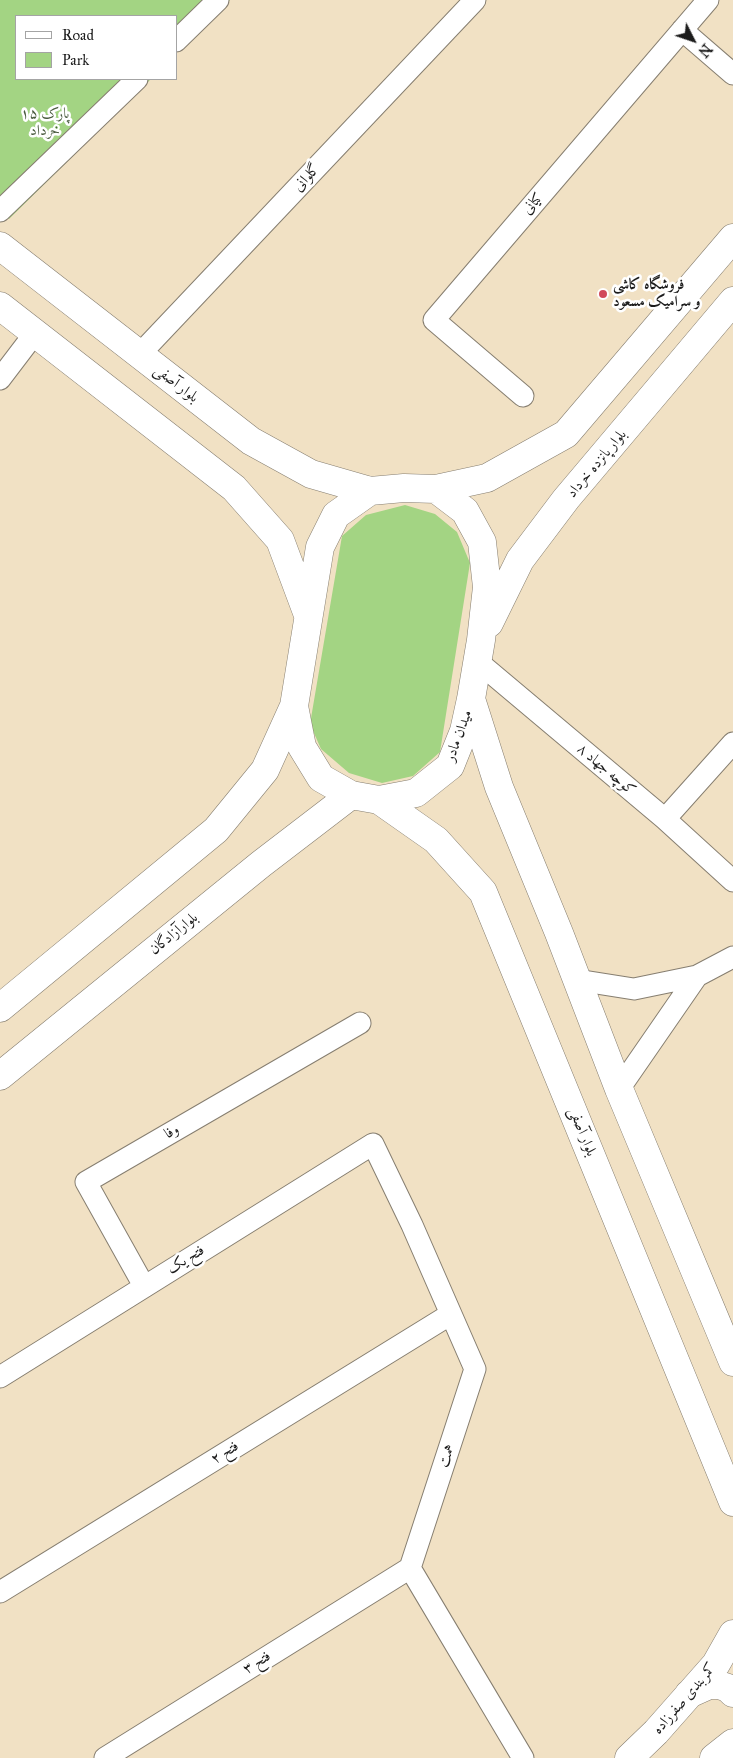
<!DOCTYPE html>
<meta charset="utf-8">
<style>
body{margin:0}
#map{position:relative;width:733px;height:1758px;overflow:hidden;background:#f1e1c4;font-family:"IM FELL Great Primer",serif}
canvas{display:block}
.legend{position:absolute;left:15px;top:15px;width:162px;height:65px;box-sizing:border-box;background:#fff;border:1px solid #a4a4a4;margin:0;padding:6px 9px;list-style:none;font-size:15px;color:#1c1c1c}
.legend li{display:flex;align-items:center;gap:10px;height:25px}
.legend b{width:25px;border:1px solid #a4a4a4}
.north{position:absolute;left:668px;top:15px;width:50px;height:50px;-webkit-text-stroke:4px #fff;paint-order:stroke;rotate:131deg;font-size:14px;font-weight:700;line-height:20px;text-align:center;color:#1c1c1c}
.north::after{content:'';display:block;margin:auto;width:18px;height:22px;background:#1c1c1c;clip-path:polygon(50% 0,100% 100%,50% 72%,0 100%)}
</style>
<div id="map">
<canvas width="733" height="1758"></canvas>
<ul class="legend">
<li><b style="height:6px;background:#fff"></b>Road</li>
<li><b style="height:14px;background:#a3d483"></b>Park</li>
</ul>
<div class="north">N</div>
</div>
<script>
const c = document.querySelector('canvas').getContext('2d');
c.lineJoin = 'round';
function paint(path, color) { c.fillStyle = color; c.fill(path, 'evenodd'); }
const shape = rows => new Path2D(rows.map(r => 'M' + r).join(''));
function stroke(path, color, width, dash) { c.strokeStyle = color; c.lineWidth = width; c.lineCap = dash ? 'butt' : 'round'; c.setLineDash(dash || []); c.stroke(path); }
function drawText(font, color, halo, rows, align = 'center') {
  c.font = font + ' "IM FELL Great Primer",Amiri,serif'; c.lineWidth = 5; c.setLineDash([]); c.textBaseline = 'middle'; c.strokeStyle = halo; c.fillStyle = color; for (const [text, x, y, turn = 0] of rows) {
    c.save(); c.translate(x, y); c.rotate((+turn || 0) * Math.PI / 180); c.textAlign = isNaN(turn) ? turn : align; if (halo) c.strokeText(text, 0, 0); c.fillText(text, 0, 0); c.restore();
  }
}
const green = shape([
 [0,0,230,0,176,53,176,16,16,16,16,79,151,79,9,219,0,212],
 [405,505,435,514,457,532,470,563,440,752,413,776,382,783,349,773,321,749,310,724,342,536,366,515]
]);
const street = shape([
 [682,30,733,74],
 [176,41,218,0],
 [0,211,137,79],
 [139,355,475,0],
 [0,379,35,333],
 [523,396,434,320,708,0],
 [477,661,665,819,733,881],
 [665,819,733,743],
 [577,980,634,989,697,976,733,957],
 [619,1089,697,976],
 [144,1286,86,1182,360,1023],
 [0,1377,373,1144,412,1225,475,1369,410,1568,523,1758],
 [0,1592,451,1314],
 [105,1758,410,1568]
]);
const secondary = shape([
 [0,246,251,441,311,474,370,491],
 [0,306,234,488,280,540,308,615],
 [404,488,436,489,465,511,482,542,487,587,481,640,471,699,464,731,450,766,416,793,379,800,351,795,321,778,302,747,294,706,320,547,336,515,370,491,404,488],
 [436,489,487,478,566,434,733,238],
 [489,623,520,560,566,499,733,301],
 [471,699,499,787,559,933,619,1089,733,1362],
 [379,800,436,840,483,892,733,1502],
 [0,1008,216,830,265,770,294,706],
 [0,1076,261,864,351,795]
]);
const highway = shape([
 [689,1694,709,1685,719,1685,728,1688,733,1693],
 [629,1758,656,1732,716,1664,733,1634],
 [714,1758,733,1743]
]);
const markers = [
 [603,294,5,"#d1495b"]
];
const parkNames = [
 ["پارک ۱۵",45,114],
 ["خرداد",45,131]
];
const streetNames = [
 ["گلوانی",307,178,-47],
 ["کیانی",533,204,-49],
 ["بلوار آصفی",176,384,38],
 ["بلوار پانزده خرداد",597,464,-50],
 ["میدان مادر",459,736,-70],
 ["کوچه جهاد ۸",606,770,40],
 ["بلوارآزادگان",174,934,-39],
 ["وفا",172,1132,-30],
 ["بلوار آصفی",582,1132,68],
 ["فتح یک",186,1260,-32],
 ["فتح ۲",225,1453,-32],
 ["همت",447,1456,-72],
 ["فتح ۳",257,1663,-32],
 ["کمربندی صفرزاده",685,1699,-49]
];
const poiNames = [
 ["فروشگاه کاشی",613,285],
 ["و سرامیک مسعود",613,302]
];
paint(green, '#a3d483');
stroke(street, '#867e70', 23);
stroke(secondary, '#867e70', 29);
stroke(highway, '#867e70', 29);
stroke(street, '#fff', 21);
stroke(secondary, '#fff', 28);
stroke(highway, '#fff', 28);
for (const [x, y, r, color] of markers) { const dot = new Path2D(); dot.arc(x, y, r, 0, 2 * Math.PI); c.fillStyle = color; c.fill(dot); stroke(dot, '#fff', 2); }
drawText('15px', '#4b5c40', '#fff', parkNames);
drawText('15px', '#1c1c1c', '#fff', streetNames);
drawText('bold 15px', '#1c1c1c', '#fff', poiNames, 'left');
</script>
